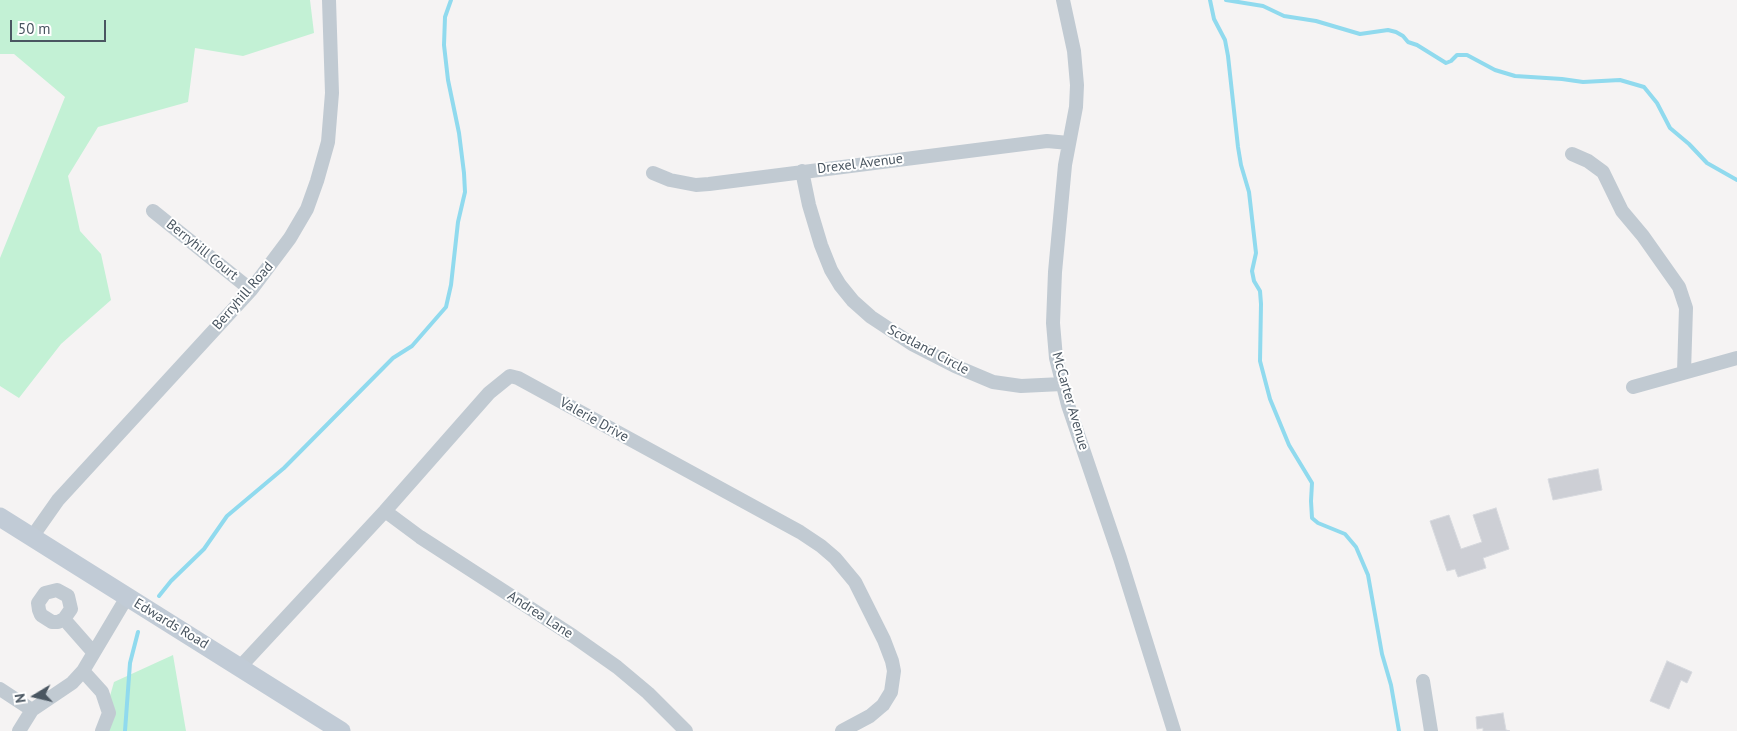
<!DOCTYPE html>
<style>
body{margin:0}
#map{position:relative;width:1737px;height:731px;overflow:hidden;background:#f5f3f3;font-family:"PT Sans",sans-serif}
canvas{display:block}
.north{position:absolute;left:10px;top:671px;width:50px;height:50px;-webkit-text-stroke:4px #fff;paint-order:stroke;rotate:261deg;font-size:14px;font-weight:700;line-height:20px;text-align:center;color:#4a5661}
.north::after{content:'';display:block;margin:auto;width:18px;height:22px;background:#4a5661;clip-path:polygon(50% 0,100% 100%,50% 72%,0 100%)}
.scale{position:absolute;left:10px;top:20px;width:96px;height:22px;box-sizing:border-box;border:2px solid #4a5661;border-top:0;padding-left:6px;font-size:15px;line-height:18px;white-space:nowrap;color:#4a5661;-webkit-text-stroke:4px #fff;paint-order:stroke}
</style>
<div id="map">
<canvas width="1737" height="731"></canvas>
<div class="north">N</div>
<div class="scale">50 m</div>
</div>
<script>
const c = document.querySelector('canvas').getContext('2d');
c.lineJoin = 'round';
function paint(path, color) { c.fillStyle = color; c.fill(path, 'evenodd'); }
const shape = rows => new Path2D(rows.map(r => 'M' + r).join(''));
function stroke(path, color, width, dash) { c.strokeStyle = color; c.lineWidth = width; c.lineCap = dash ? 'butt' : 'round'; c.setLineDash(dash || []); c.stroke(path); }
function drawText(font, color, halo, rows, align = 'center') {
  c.font = font + ' "PT Sans",sans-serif'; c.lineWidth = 4; c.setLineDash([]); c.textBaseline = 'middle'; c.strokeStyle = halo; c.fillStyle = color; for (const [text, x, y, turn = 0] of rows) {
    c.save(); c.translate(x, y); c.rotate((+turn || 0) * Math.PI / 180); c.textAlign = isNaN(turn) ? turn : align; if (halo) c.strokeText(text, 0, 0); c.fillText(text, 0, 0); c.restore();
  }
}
const green = shape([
 [0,0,310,0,314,33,243,56,195,48,188,102,98,127,68,176,80,231,101,254,111,300,61,344,19,398,0,386,0,258,65,97,14,54,0,54],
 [173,655,186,731,100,731,114,682]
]);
const stream = shape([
 [1210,0,1214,19,1225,40,1228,56,1238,147,1241,165,1249,192,1256,253,1252,271,1254,281,1260,291,1261,304,1260,361,1270,399,1289,445,1312,483,1311,501,1312,518,1318,523,1345,534,1356,547,1368,575,1382,654,1391,685,1399,731],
 [1226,0,1263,6,1284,16,1316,21,1360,34,1388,30,1396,32,1403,36,1408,42,1417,45,1446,63,1451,61,1457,55,1467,55,1495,70,1515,76,1562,79,1583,82,1620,80,1644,87,1657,103,1670,128,1689,144,1707,163,1737,180],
 [159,596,171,581,204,549,227,516,284,468,393,358,412,346,446,307,451,285,458,222,465,192,464,173,459,133,448,80,444,45,445,17,451,0],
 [125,731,130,663,138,632]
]);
const building = shape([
 [1598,469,1602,490,1553,500,1548,479,1598,469],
 [1496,508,1509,549,1483,558,1486,568,1458,577,1455,569,1447,571,1430,521,1449,515,1461,549,1482,542,1473,515,1496,508],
 [1667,661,1692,672,1687,683,1681,680,1669,709,1650,701,1667,661],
 [1503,713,1506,730,1510,731,1483,731,1483,728,1477,729,1476,717,1503,713]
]);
const street = shape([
 [1063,0,1074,51,1077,85,1076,107,1065,165,1055,272,1053,323,1056,358,1068,405,1120,558,1174,731],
 [1572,154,1588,161,1603,172,1622,211,1643,236,1679,287,1686,308,1684,372],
 [802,171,809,205,821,245,831,270,840,285,853,301,871,317,912,344,955,366,993,382,1021,386,1062,384],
 [653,173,670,180,696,185,709,184,1047,141,1069,143],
 [153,211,251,290],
 [1633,387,1737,358],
 [385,511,420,537,573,636,617,667,648,693,686,731],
 [32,537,58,500,251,290,290,238,307,209,317,181,328,142,332,93,329,0],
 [64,619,71,609,68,596,57,590,45,593,38,603,39,610,41,615,52,622,58,622,64,619,93,652],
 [240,667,385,511,489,393,510,376,518,378,800,532,821,546,835,558,855,582,884,640,892,661,894,671,891,692,883,705,870,716,842,731],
 [83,671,102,692,109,713,102,731],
 [1423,681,1431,731],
 [0,689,32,710],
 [19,731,32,710,72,683,83,671,127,597]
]);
const secondary = shape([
 [0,517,341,731]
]);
const streetNames = [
 ["Drexel Avenue",860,164,-7],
 ["Berryhill Court",202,250,39],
 ["Berryhill Road",243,296,-49],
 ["Scotland Circle",928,350,28],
 ["McCarter Avenue",1070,401,74],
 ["Valerie Drive",594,420,29],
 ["Andrea Lane",540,615,33],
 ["Edwards Road",171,624,31]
];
paint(green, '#c3f1d5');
stroke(stream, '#90daee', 4);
paint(building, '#cdcfd5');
stroke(building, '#d7d9de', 1);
stroke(street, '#c1cad2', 14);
stroke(secondary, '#c1cbd6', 19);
drawText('14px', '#4a5661', '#fff', streetNames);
</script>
